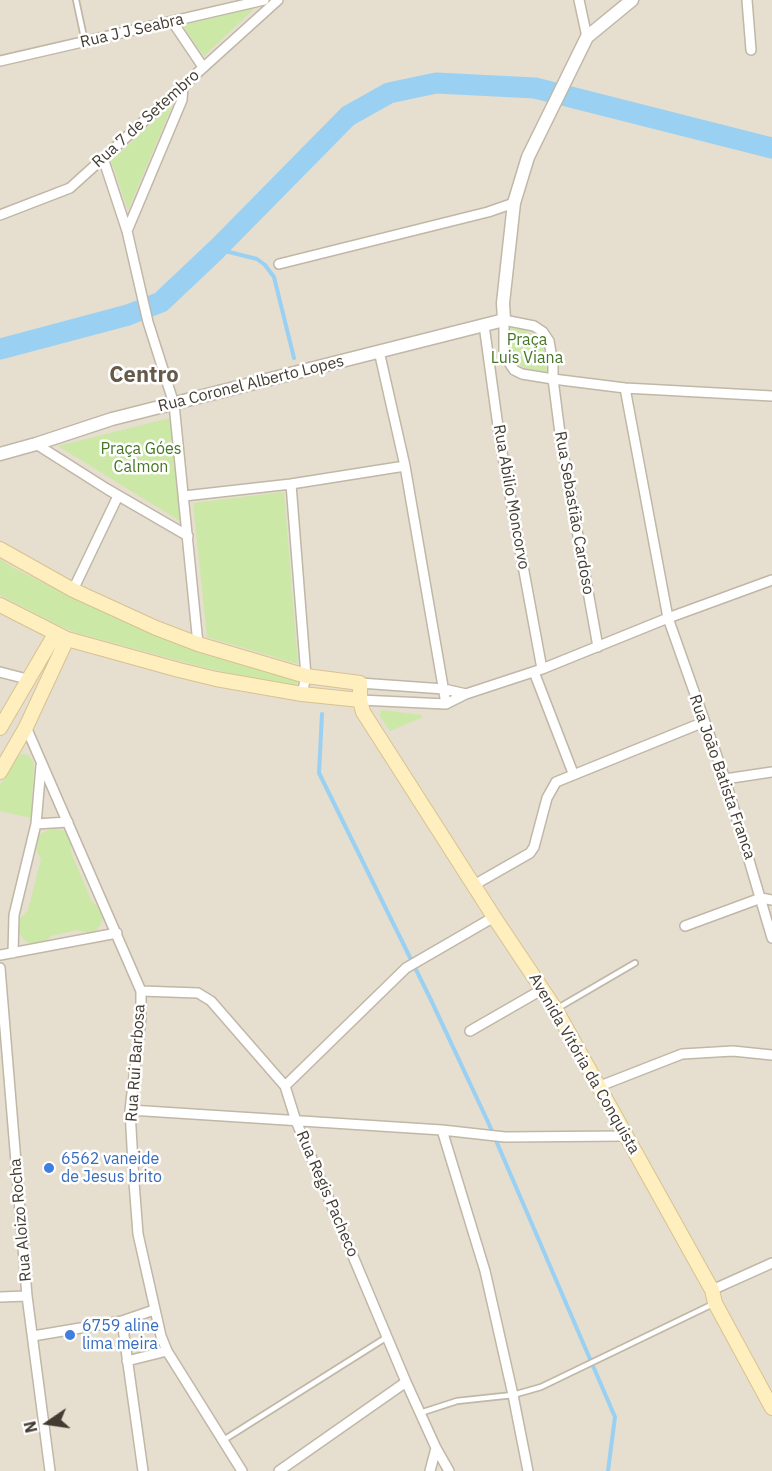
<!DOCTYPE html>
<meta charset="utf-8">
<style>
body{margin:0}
#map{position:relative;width:772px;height:1471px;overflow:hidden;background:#f1ece1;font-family:"IBM Plex Sans",sans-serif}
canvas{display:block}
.north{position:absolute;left:18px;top:1393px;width:60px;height:60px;-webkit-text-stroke:4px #fff;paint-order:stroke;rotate:257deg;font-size:16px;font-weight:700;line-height:24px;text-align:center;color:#433c32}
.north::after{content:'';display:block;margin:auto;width:21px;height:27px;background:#433c32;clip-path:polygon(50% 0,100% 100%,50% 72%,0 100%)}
</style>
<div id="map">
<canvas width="772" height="1471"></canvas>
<div class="north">N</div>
</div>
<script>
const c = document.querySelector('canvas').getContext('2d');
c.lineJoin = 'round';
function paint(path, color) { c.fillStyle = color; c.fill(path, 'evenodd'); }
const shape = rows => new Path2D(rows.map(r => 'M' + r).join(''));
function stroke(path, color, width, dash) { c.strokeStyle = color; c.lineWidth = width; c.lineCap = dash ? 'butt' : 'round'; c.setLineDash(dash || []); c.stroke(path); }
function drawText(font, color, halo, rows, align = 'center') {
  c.font = font + ' "IBM Plex Sans",sans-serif'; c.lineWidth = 5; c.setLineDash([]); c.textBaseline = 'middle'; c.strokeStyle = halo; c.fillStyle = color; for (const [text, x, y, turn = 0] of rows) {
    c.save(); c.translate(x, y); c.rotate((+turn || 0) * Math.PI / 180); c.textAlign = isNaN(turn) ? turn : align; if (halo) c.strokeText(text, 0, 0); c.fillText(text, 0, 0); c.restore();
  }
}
const residential = shape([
 [0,0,772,0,772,1471,0,1471]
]);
const green = shape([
 [255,8,204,56,182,25],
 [173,104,128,210,111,161],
 [510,327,522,329,538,337,545,353,547,372,524,368,513,359,509,345],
 [170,418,180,521,58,446],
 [284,492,298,664,207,637,193,503],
 [0,559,12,567,71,597,155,632,297,680,297,685,291,688,195,665,77,633,58,625,0,595],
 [381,710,422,715,423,717,390,731,380,716],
 [22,754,28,755,34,763,31,818,0,811,0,785,16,758],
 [53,828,64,831,68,835,71,841,71,852,92,902,101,909,103,919,98,929,93,932,88,933,77,930,51,936,42,944,36,945,25,941,18,931,18,925,20,919,28,910,41,859,36,849,38,837,42,833]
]);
const stream = shape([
 [217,249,257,259,265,265,274,277,294,358],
 [322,714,319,773,431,1000,488,1122,615,1417,608,1471]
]);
const river = shape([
 [0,349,128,315,161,302,217,249,348,116,389,93,436,83,535,88,772,148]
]);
const service = shape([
 [76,0,85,42],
 [558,1008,635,963],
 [420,1413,457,1401,513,1395,541,1387,713,1304],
 [222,1441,387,1337]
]);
const minor = shape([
 [579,0,587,37],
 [747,0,751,50],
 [172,21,203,67],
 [0,61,264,0],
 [103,158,127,231,148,322,174,404,198,644],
 [0,215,70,188,278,0],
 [127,231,182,100,183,86],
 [279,264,488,212,514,203],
 [484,325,500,441,542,669],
 [379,351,405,466,446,704],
 [625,388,668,618,725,779,772,938],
 [36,444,107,489,188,536],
 [291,484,405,466],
 [184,496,291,484,306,676,302,694],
 [73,590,118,496],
 [598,647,561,441,553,379,553,364,549,341,543,332,534,326,504,320,504,355,514,370,522,374,553,379,625,388,772,396],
 [0,672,27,679],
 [534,672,573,773],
 [360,683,444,689,466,694],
 [360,700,446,704,466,694,542,669,668,618,772,580],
 [26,727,141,991,141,1018,130,1110,134,1182,138,1234,161,1336,167,1351,242,1471],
 [725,779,772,772],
 [36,824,68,822],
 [474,885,530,853,534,847,547,798,556,782,704,722],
 [685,926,761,898,772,900],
 [13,953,14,915,36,824,41,766],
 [0,955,117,933],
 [0,968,27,1296,50,1471],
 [141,991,198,993,211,1001,285,1086,296,1121,406,1382,436,1448,430,1471],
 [470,1031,543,989],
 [285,1086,406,968,494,917],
 [600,1086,682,1054,733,1051,772,1055],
 [130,1110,442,1130,505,1137,627,1136],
 [442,1130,485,1271,513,1395,528,1471],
 [712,1290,772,1263],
 [0,1297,27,1296],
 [122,1321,143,1471],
 [33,1336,122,1321,154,1310],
 [127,1361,167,1351],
 [436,1448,449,1471],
 [279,1471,406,1382]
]);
const tertiary = shape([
 [0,454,36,444,112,419,504,320,503,303,514,203,528,157,587,37,632,0]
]);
const secondary = shape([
 [0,549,73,590,156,628,198,644,306,676,360,683,360,700,363,712,494,917,556,1010,712,1290,715,1303,772,1408],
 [0,605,67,639,179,670,216,679,302,694,360,700],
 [0,728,55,634],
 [0,772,26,727,67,639]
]);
const markers = [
 [49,1168,6,"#3f7fe0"],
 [70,1335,6,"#3f7fe0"]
];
const streetNames = [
 ["Rua J J Seabra",132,31,-13],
 ["Rua 7 de Setembro",146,119,-42],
 ["Rua Coronel Alberto Lopes",251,384,-14],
 ["Rua Abilio Moncorvo",511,497,80],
 ["Rua Sebastião Cardoso",574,513,80],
 ["Rua João Batista Franca",722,777,71],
 ["Rua Rui Barbosa",136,1063,-86],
 ["Avenida Vitória da Conquista",584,1064,60],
 ["Rua Regis Pacheco",327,1194,67],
 ["Rua Aloizo Rocha",21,1220,-95]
];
const parkNames = [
 ["Praça",527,340],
 ["Luis Viana",527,358],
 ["Praça Góes",141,449],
 ["Calmon",141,467]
];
const shopNames = [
 ["6562 vaneide",61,1159],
 ["de Jesus brito",61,1177],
 ["6759 aline",82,1326],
 ["lima meira",82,1344]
];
const districtNames = [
 ["Centro",144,376]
];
paint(residential, '#e6decf');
paint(green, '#cce8a7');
stroke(stream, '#9ad0f2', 4);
stroke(river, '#9ad0f2', 21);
stroke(service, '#c0b7a7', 8);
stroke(minor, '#c0b7a7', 12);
stroke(tertiary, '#c0b7a7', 15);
stroke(secondary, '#d7c291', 16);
stroke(service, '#fff', 4.5);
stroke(minor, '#fff', 9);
stroke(tertiary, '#fff', 12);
stroke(secondary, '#ffeebe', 14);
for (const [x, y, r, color] of markers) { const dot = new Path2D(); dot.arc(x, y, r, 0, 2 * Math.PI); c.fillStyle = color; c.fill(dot); stroke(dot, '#fff', 2); }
drawText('16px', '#433c32', '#fff', streetNames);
drawText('16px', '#457624', '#fff', parkNames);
drawText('16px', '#366cbe', '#fff', shopNames, 'left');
drawText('bold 22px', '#665a49', '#fff', districtNames);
</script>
